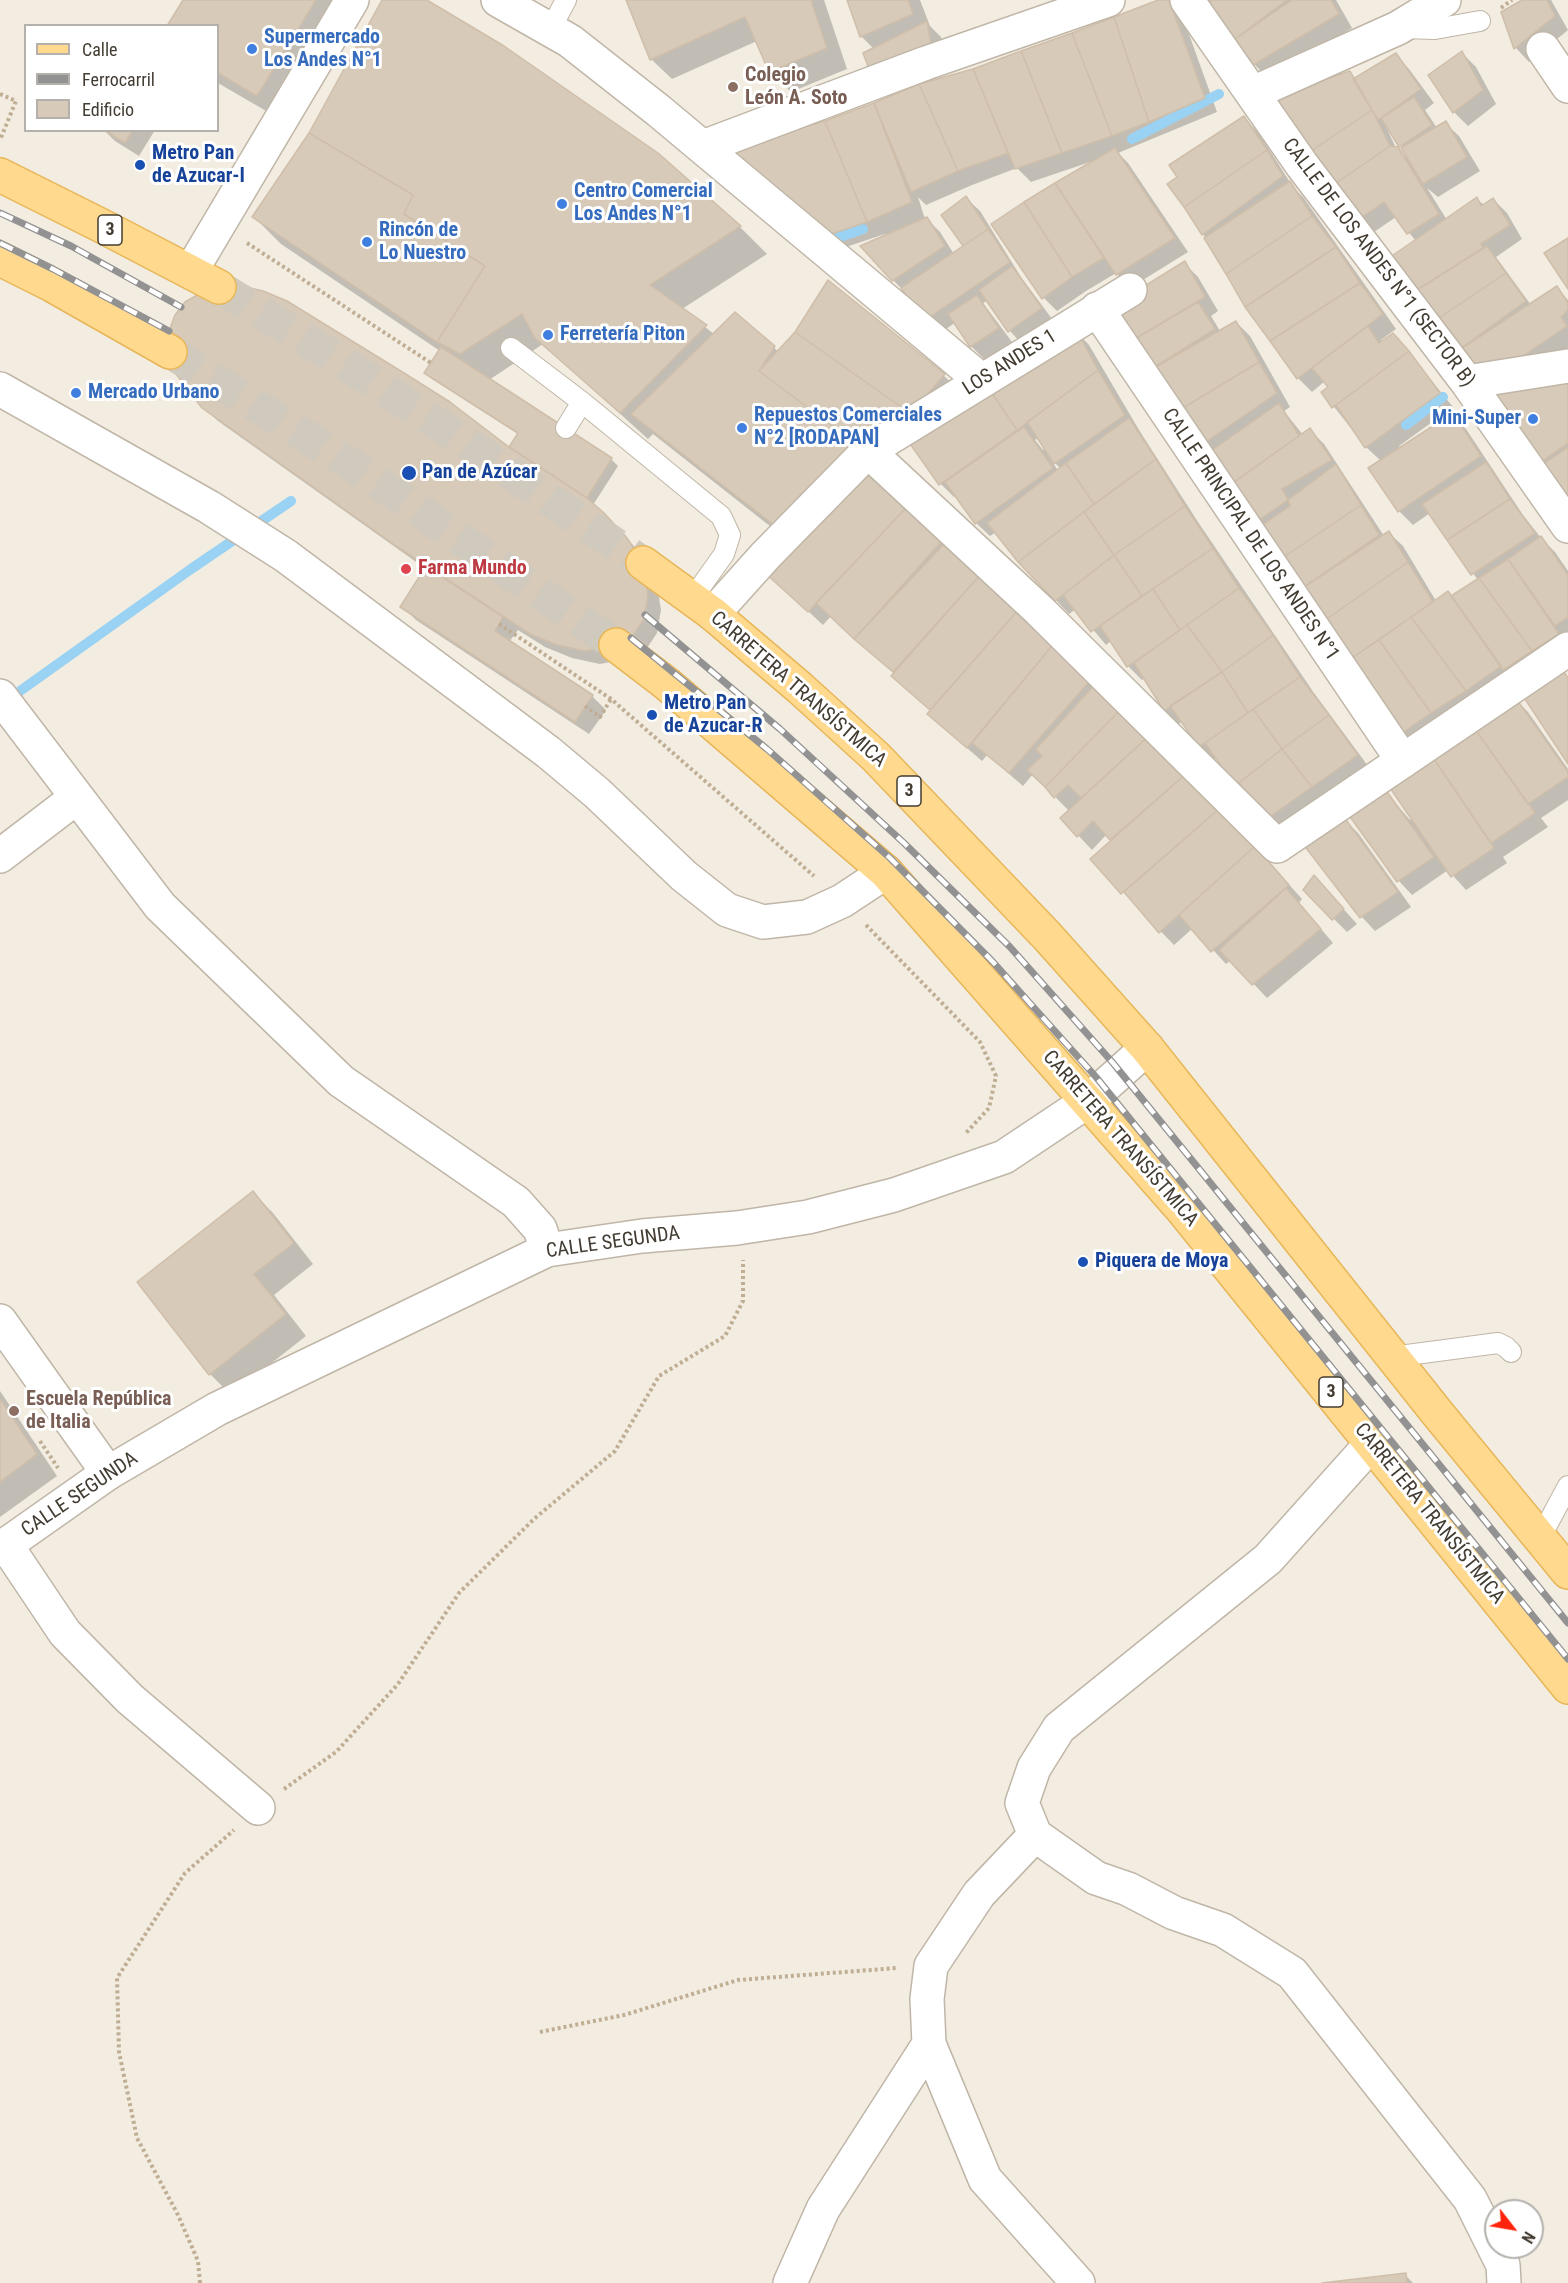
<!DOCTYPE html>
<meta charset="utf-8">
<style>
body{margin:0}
#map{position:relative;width:1568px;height:2283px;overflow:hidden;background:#f2ece1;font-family:"Roboto Condensed",sans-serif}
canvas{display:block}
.legend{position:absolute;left:24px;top:24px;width:195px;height:108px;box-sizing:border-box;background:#fff;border:2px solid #b4b1ad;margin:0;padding:8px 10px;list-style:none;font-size:18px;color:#433c32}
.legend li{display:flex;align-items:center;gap:12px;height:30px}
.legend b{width:30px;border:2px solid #b4b1ad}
.north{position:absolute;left:1484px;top:2199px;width:60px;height:60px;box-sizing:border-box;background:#fff;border:2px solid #b4b1ad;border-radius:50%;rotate:121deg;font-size:16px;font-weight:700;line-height:24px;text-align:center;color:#433c32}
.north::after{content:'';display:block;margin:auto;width:21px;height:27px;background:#ff240b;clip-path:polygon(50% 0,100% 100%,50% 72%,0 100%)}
</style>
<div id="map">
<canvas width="1568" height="2283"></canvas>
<ul class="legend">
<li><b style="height:8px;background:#ffd98d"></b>Calle</li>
<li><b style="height:8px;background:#929292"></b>Ferrocarril</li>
<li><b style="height:16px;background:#d7cab9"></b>Edificio</li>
</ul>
<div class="north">N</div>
</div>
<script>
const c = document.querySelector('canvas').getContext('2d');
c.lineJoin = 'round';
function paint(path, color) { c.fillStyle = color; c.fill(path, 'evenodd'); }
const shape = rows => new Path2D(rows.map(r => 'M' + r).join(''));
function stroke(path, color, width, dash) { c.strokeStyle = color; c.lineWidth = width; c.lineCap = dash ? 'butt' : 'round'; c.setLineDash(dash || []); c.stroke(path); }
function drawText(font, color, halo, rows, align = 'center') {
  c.font = font + ' "Roboto Condensed",sans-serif'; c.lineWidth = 6; c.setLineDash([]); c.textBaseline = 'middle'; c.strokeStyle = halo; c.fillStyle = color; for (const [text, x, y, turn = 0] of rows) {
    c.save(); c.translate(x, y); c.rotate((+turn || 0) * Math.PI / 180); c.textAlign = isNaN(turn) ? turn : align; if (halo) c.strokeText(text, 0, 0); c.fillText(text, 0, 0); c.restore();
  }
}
const shadow = shape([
 [185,0,360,0,285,122,218,83,218,26],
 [384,0,423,0,531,65,657,154,740,227,767,254,682,309,714,334,735,314,779,352,796,332,828,282,944,376,958,389,1076,331,1089,345,1139,430,1198,522,1314,693,1371,770,1283,831,1250,799,1217,758,1214,760,1200,746,1182,721,1179,724,1165,710,1145,678,1142,680,1128,666,1111,641,1106,645,1076,609,1069,614,1019,561,996,532,990,536,976,523,957,496,954,497,941,484,907,437,871,480,1114,695,1268,861,1302,899,1299,903,1333,943,1267,998,1231,960,1226,964,1193,928,1174,945,1092,860,1113,841,1107,834,1092,850,1062,818,1069,811,1033,774,1023,786,987,755,982,761,943,727,931,711,893,676,895,674,831,616,823,625,781,586,794,545,653,434,648,439,543,344,489,380,611,459,618,466,593,505,641,553,656,579,661,610,657,633,645,651,631,658,600,664,572,658,545,647,518,630,509,642,592,696,606,710,589,734,416,620,402,606,426,569,218,421,203,407,509,449,518,434,432,379,426,373,440,351,281,244,254,217,310,133],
 [1039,437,1045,448,1043,450,1035,440],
 [1054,462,1062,470,1059,472,1053,463],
 [628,0,824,0,847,69,791,92,770,71,757,41,672,79,651,59],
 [848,0,920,0,930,26,941,37,945,64,874,49,861,36],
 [1162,0,1170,0,1181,12,1217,112,1118,153,1128,163,1188,252,1130,288,1116,273,1086,291,1057,311,1044,298,1025,203,1093,161,1031,182,1017,168,972,185,926,205,918,197,924,216,940,232,954,254,965,246,966,198,980,211,1021,277,1055,323,1023,345,1010,331,988,300,983,303,1012,342,985,360,971,346,956,322,939,334,906,293,893,280,885,234,837,250,745,163,825,123,920,86,973,71],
 [1207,0,1336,0,1352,28,1268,78,1254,64],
 [1525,0,1551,0,1568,30,1529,62,1516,48,1503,13],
 [1462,53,1476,67,1496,104,1468,126,1454,112],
 [1396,55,1409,69,1434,103,1425,110,1437,128,1445,123,1459,136,1480,171,1438,197,1427,188,1447,220,1477,199,1484,205,1493,199,1507,213,1522,239,1496,257,1531,305,1557,288,1568,300,1568,349,1509,388,1484,390,1388,260,1416,241,1396,217,1374,232,1361,218,1349,73,1356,80],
 [1390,130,1404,150,1409,160,1396,148,1388,131],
 [1244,118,1258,132,1293,187,1303,197,1396,329,1381,340,1382,343,1406,349,1453,407,1399,446,1400,449,1452,415,1466,429,1523,515,1541,538,1555,552,1568,571,1568,640,1410,751,1108,311,1184,263,1198,277,1218,311,1211,316,1220,331,1236,322,1250,336,1290,407,1284,411,1303,435,1310,430,1324,444,1384,536,1389,533,1403,546,1436,601,1451,597,1478,580,1430,513,1413,525,1399,511,1370,468,1381,461,1366,447,1323,393,1330,387,1325,381,1312,392,1298,378,1246,306,1203,234],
 [104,130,155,130,139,156,115,141],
 [1568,384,1568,517,1532,468],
 [1515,699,1528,712,1568,769,1568,800,1541,818,1548,827,1503,857,1507,863,1466,890,1448,870,1412,895,1399,881,1350,814,1385,791,1410,820,1412,818,1390,785],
 [1344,819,1358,833,1411,907,1375,931,1362,917,1305,845],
 [1305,890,1327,891,1357,924,1347,932],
 [253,1193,273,1213,313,1264,274,1295,306,1336,231,1395,210,1374,139,1282],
 [0,1391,57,1476,0,1517],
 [1405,2275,1413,2283,1333,2283]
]);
const stream = shape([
 [1132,139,1219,94],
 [837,238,863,229],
 [1406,425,1443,397],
 [6,701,191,569,291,501]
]);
const building = shape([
 [183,0,316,0,257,96,218,73,218,26,167,26,183,0],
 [382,0,427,0,504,46,658,153,741,226,650,285,707,325,620,413,535,338,522,314,460,354,437,342,485,266,404,214,413,195,309,133,382,0],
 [626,0,811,0,827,48,769,72,745,17,650,60,626,0],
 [847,0,908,0,913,14,860,37,847,0],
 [1158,0,1169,0,1205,98,1149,122,1114,17,1158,0],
 [1212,0,1287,0,1235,39,1208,3,1212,0],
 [1292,0,1331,0,1339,14,1253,65,1235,39,1292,0],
 [1522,0,1547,0,1555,16,1514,49,1501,12,1522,0],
 [1114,17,1149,122,1112,136,1072,33,1114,17],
 [927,21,932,51,872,77,863,53,927,21],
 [1072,33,1112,136,1062,153,1021,51,1072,33],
 [1021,51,1062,153,1015,169,973,69,1021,51],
 [1462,51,1483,90,1453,113,1428,75,1462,51],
 [1396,53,1421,89,1378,120,1353,79,1396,53],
 [973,69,1008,153,958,171,919,84,973,69],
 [1350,71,1372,110,1308,153,1273,97,1350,71],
 [919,84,958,171,911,192,874,103,919,84],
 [1414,97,1432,125,1399,147,1381,118,1414,97],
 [874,103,912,202,867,222,825,121,874,103],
 [1372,110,1390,146,1335,184,1308,153,1372,110],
 [1244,116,1267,150,1184,207,1167,184,1177,177,1169,165,1244,116],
 [825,121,867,222,822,237,729,149,825,121],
 [1446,121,1467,157,1423,184,1401,148,1446,121],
 [104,130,133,130,125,143,104,130],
 [309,133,413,195,404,214,485,266,437,342,252,217,309,133],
 [1390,146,1398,147,1439,214,1407,234,1384,202,1359,219,1335,184,1390,146],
 [1115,148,1175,238,1116,275,1055,183,1115,148],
 [1267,150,1283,176,1202,235,1184,207,1267,150],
 [1290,181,1312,216,1226,274,1204,238,1290,181],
 [1055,183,1104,258,1072,277,1024,202,1055,183],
 [966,196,988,229,963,246,941,215,966,196],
 [1477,197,1481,206,1493,198,1510,225,1481,244,1483,248,1409,295,1386,260,1477,197],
 [1024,202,1072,277,1042,299,991,224,1024,202],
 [1312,216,1336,247,1245,307,1226,274,1312,216],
 [927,217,945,246,892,281,860,246,927,217],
 [988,229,1010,262,924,321,901,288,988,229],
 [1568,238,1568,289,1544,253,1568,238],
 [1487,246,1506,273,1430,324,1409,295,1487,246],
 [1336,247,1360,283,1270,341,1245,307,1336,247],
 [1185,261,1205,297,1128,343,1106,310,1185,261],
 [1012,266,1042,308,1008,332,979,290,1012,266],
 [1506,273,1526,301,1453,354,1430,324,1506,273],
 [828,280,945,374,911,414,795,332,828,280],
 [1360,283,1383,314,1297,379,1270,341,1360,283],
 [241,286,263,291,287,301,404,373,450,402,509,447,587,498,604,513,627,538,643,563,648,595,644,619,631,638,616,645,585,651,557,645,530,634,396,546,202,408,176,374,170,352,169,331,175,315,185,302,201,293,219,287,241,286],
 [1557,286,1568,303,1568,310,1561,317,1567,326,1494,376,1469,378,1453,354,1557,286],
 [977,295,999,328,970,347,948,314,977,295],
 [1198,302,1215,329,1147,372,1128,343,1198,302],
 [735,312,775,346,759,371,854,442,774,525,631,414,735,312],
 [1236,321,1259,362,1173,414,1147,372,1236,321],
 [1368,326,1379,343,1393,333,1409,351,1332,408,1321,392,1328,387,1312,368,1368,326],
 [1076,329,1098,370,1017,430,987,386,1076,329],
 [795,332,911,414,854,442,759,371,795,332],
 [441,347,612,458,587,498,509,447,518,433,424,373,441,347],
 [1409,351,1440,393,1365,448,1336,405,1409,351],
 [1259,362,1277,393,1197,448,1173,414,1259,362],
 [1098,370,1125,415,1054,464,1027,422,1098,370],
 [1568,383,1568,443,1531,469,1481,394,1568,383],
 [987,386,1017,430,939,485,906,438,987,386],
 [1279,403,1299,436,1229,486,1208,453,1279,403],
 [1453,413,1481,456,1398,512,1368,468,1453,413],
 [1129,418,1156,459,1094,504,1066,463,1129,418],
 [1024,427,1053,468,975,524,945,482,1024,427],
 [1310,428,1332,460,1282,489,1288,500,1250,526,1224,489,1310,428],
 [1568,447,1568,509,1536,469,1568,447],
 [1156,459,1185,506,1114,555,1084,512,1156,459],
 [1486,462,1510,499,1447,540,1422,504,1486,462],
 [1066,463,1094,504,1018,562,987,523,1066,463],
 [1336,464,1361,505,1275,563,1255,530,1290,506,1288,500,1336,464],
 [862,470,906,508,808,612,765,573,862,470],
 [1510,499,1535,533,1471,575,1447,540,1510,499],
 [1361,505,1379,535,1295,593,1275,563,1361,505],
 [1185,506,1213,548,1142,596,1114,555,1185,506],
 [906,508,942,541,854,639,816,603,906,508],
 [1084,512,1114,555,1055,601,1018,562,1084,512],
 [1389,531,1408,562,1317,626,1295,593,1389,531],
 [1541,536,1568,575,1568,617,1555,626,1508,559,1541,536],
 [945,543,981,574,893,672,854,639,945,543],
 [1213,548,1239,588,1180,630,1153,589,1213,548],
 [1114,555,1142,596,1091,632,1063,595,1114,555],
 [1508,559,1559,634,1532,651,1479,578,1508,559],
 [1408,562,1433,602,1343,664,1317,626,1408,562],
 [426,566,503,617,495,631,593,695,575,722,400,607,426,566],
 [981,574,1019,609,930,710,891,676,981,574],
 [1479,578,1532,651,1503,670,1451,596,1479,578],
 [1239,588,1273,635,1222,672,1187,625,1239,588],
 [1153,589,1180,630,1127,667,1100,626,1153,589],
 [1448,591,1501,666,1466,691,1411,617,1448,591],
 [1019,609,1056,641,967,748,927,714,1019,609],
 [1411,617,1466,691,1431,713,1379,640,1411,617],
 [1187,625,1222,672,1164,711,1134,663,1187,625],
 [1273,635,1300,677,1248,713,1222,672,1273,635],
 [1379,640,1431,713,1395,738,1343,664,1379,640],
 [1056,641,1094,676,1009,773,972,743,1056,641],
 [1563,670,1568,678,1568,764,1523,696,1563,670],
 [1222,672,1248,713,1199,747,1170,706,1222,672],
 [1300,677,1329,715,1282,749,1253,709,1300,677],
 [1100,679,1125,705,1045,787,1027,770,1042,756,1036,749,1100,679],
 [1515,697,1568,772,1568,777,1528,804,1472,725,1515,697],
 [1125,705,1151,734,1081,798,1068,785,1054,798,1045,787,1125,705],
 [1253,709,1282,749,1235,786,1205,743,1253,709],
 [1329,715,1358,755,1312,787,1282,749,1329,715],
 [1472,725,1535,813,1491,843,1432,756,1472,725],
 [1151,734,1188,772,1110,840,1093,821,1077,837,1060,818,1151,734],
 [1282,749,1312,787,1268,818,1239,783,1282,749],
 [1432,756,1494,848,1451,877,1388,785,1432,756],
 [1188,772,1220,808,1121,894,1090,859,1188,772],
 [1385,789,1434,857,1397,882,1348,814,1385,789],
 [1220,808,1255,846,1159,933,1124,892,1220,808],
 [1344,817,1398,892,1360,918,1303,844,1344,817],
 [1255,846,1289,885,1211,952,1179,915,1255,846],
 [1314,875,1344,909,1332,920,1303,890,1314,875],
 [1286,888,1321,929,1252,985,1219,950,1286,888],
 [253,1191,294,1243,254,1274,286,1314,209,1375,137,1282,253,1191],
 [0,1399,37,1454,0,1482,0,1399],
 [1406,2273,1407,2283,1322,2283,1406,2273]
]);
const primaryTunnel = shape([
 [219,287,334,357,455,435,643,563],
 [170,352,352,465,616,645]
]);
const path = shape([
 [1501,8,1512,0],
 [0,94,16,101,0,140],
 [247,243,431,363],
 [499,624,611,699,814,876],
 [585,706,600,717,611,699],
 [866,925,980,1042,996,1076,989,1108,966,1133],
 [40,1441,58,1468],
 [284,1789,336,1752,398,1684,459,1593,534,1519,615,1451,659,1376,725,1336,743,1301,743,1260],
 [540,2032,624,2015,738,1980,897,1968],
 [200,2283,198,2261,178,2215,137,2138,119,2052,117,1978,185,1873,234,1830]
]);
const service = shape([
 [1403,28,1435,29,1480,21],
 [550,30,566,0],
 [511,348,582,402,721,516,730,535,724,554,692,599],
 [566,428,582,402],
 [1392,1357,1498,1343,1506,1347,1511,1352],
 [1540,1538,1568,1486]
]);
const minor = shape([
 [1187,0,1302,165,1467,382,1568,526],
 [1543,49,1568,86],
 [1253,93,1398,28,1444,0],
 [1097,309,1403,761],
 [1467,382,1568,366],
 [0,389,209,507,286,556,548,752,597,793,684,876,727,910,763,922,807,917,842,901,886,872],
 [868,451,1039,610,1277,846,1568,649],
 [0,696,160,906,341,1081,516,1202,540,1229,547,1250],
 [0,856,77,797],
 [0,1321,108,1473],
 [1372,1443,1268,1559,1059,1728,1034,1768,1022,1803,1035,1835,1096,1878,1128,1889,1174,1913,1223,1930,1292,1973,1470,2199,1503,2265,1504,2283],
 [6,1545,65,1633,130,1699,258,1808],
 [1035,1835,979,1894,931,1966,927,1999,929,2044,985,2179,1078,2283],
 [790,2283,823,2209,929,2044]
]);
const tertiary = shape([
 [498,0,570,41,659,111,982,381],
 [703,147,926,63,1108,0],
 [191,271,352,0],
 [713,614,766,555,868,451,1130,290],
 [0,1549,108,1473,217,1409,547,1250,642,1236,737,1228,808,1217,894,1195,1004,1157,1088,1101,1147,1048]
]);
const primary = shape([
 [0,175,104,227,219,287],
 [0,259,52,285,170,352],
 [643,563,713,614,800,688,876,757,1047,936,1147,1048,1438,1414,1568,1572],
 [616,645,667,684,886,872,1181,1208,1568,1687]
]);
const rail = shape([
 [0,213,71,246,181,307],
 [0,243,53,269,169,331],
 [645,615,780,729,904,843,1010,947,1113,1063,1568,1623],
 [631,638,767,749,890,858,993,962,1096,1077,1568,1659]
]);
const markers = [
 [252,49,6,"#3f7fe0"],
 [733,87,6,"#8d6e63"],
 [140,165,6,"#1a4fb4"],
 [562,204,6,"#3f7fe0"],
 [367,242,6,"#3f7fe0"],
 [548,335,6,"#3f7fe0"],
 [76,393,6,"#3f7fe0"],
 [1533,419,6,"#3f7fe0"],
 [742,428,6,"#3f7fe0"],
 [409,473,8,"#1a4fb4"],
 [406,569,6,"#e0444e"],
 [652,715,6,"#1a4fb4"],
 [1083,1262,6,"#1a4fb4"],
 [14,1411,6,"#8d6e63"]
];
const shields = [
 [110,230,24],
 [909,791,24],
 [1331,1392,24]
];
const shieldNames = [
 ["3",110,230],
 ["3",909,791],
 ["3",1331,1392]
];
const shopNames = [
 ["Supermercado",264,38],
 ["Los Andes N°1",264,61],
 ["Centro Comercial",574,192],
 ["Los Andes N°1",574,215],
 ["Rincón de",379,231],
 ["Lo Nuestro",379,254],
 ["Ferretería Piton",560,335],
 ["Mercado Urbano",88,393],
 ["Repuestos Comerciales",754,416],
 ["N°2 [RODAPAN]",754,439],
 ["Mini-Super",1521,419,"right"]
];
const educationNames = [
 ["Colegio",745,76],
 ["León A. Soto",745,99],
 ["Escuela República",26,1400],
 ["de Italia",26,1423]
];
const transitNames = [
 ["Metro Pan",152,154],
 ["de Azucar-I",152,177],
 ["Pan de Azúcar",422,473],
 ["Metro Pan",664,704],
 ["de Azucar-R",664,727],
 ["Piquera de Moya",1095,1262]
];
const streetNames = [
 ["CALLE DE LOS ANDES N°1 (SECTOR B)",1378,263,53],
 ["LOS ANDES 1",1010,363,-32],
 ["CALLE PRINCIPAL DE LOS ANDES N°1",1250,535,56],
 ["CARRETERA TRANSÍSTMICA",798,690,41],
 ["CARRETERA TRANSÍSTMICA",1120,1139,49],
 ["CALLE SEGUNDA",613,1243,-8],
 ["CALLE SEGUNDA",80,1495,-34],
 ["CARRETERA TRANSÍSTMICA",1429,1514,51]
];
const healthNames = [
 ["Farma Mundo",418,569]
];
paint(shadow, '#0003');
stroke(stream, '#99d2f3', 10);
paint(building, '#d7cab9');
stroke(building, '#cfbea9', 1.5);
stroke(primaryTunnel, '#cfc9be', 33, [33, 16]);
stroke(service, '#c0b6a7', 22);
stroke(minor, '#c0b6a7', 36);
stroke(tertiary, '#c0b6a7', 36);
stroke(primary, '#e8b659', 36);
stroke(path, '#c0ae94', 4, [3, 3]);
stroke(service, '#fff', 20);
stroke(minor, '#fff', 33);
stroke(tertiary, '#fff', 33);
stroke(primary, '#ffd98d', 33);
stroke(rail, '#929292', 7);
stroke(rail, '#fff', 4.5, [14]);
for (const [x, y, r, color] of markers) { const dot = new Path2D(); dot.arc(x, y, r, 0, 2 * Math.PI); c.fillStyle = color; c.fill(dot); stroke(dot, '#fff', 2); }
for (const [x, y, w] of shields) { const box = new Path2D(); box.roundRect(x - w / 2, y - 15, w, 30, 4.5); c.fillStyle = '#fff'; c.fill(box); stroke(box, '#433c32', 1.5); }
drawText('bold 18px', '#433c32', null, shieldNames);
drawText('bold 20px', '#366cbe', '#fff', shopNames, 'left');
drawText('bold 20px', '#785e54', '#fff', educationNames, 'left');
drawText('bold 20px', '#164399', '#fff', transitNames, 'left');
drawText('20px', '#433c32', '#fff', streetNames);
drawText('bold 20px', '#be3a42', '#fff', healthNames, 'left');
</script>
